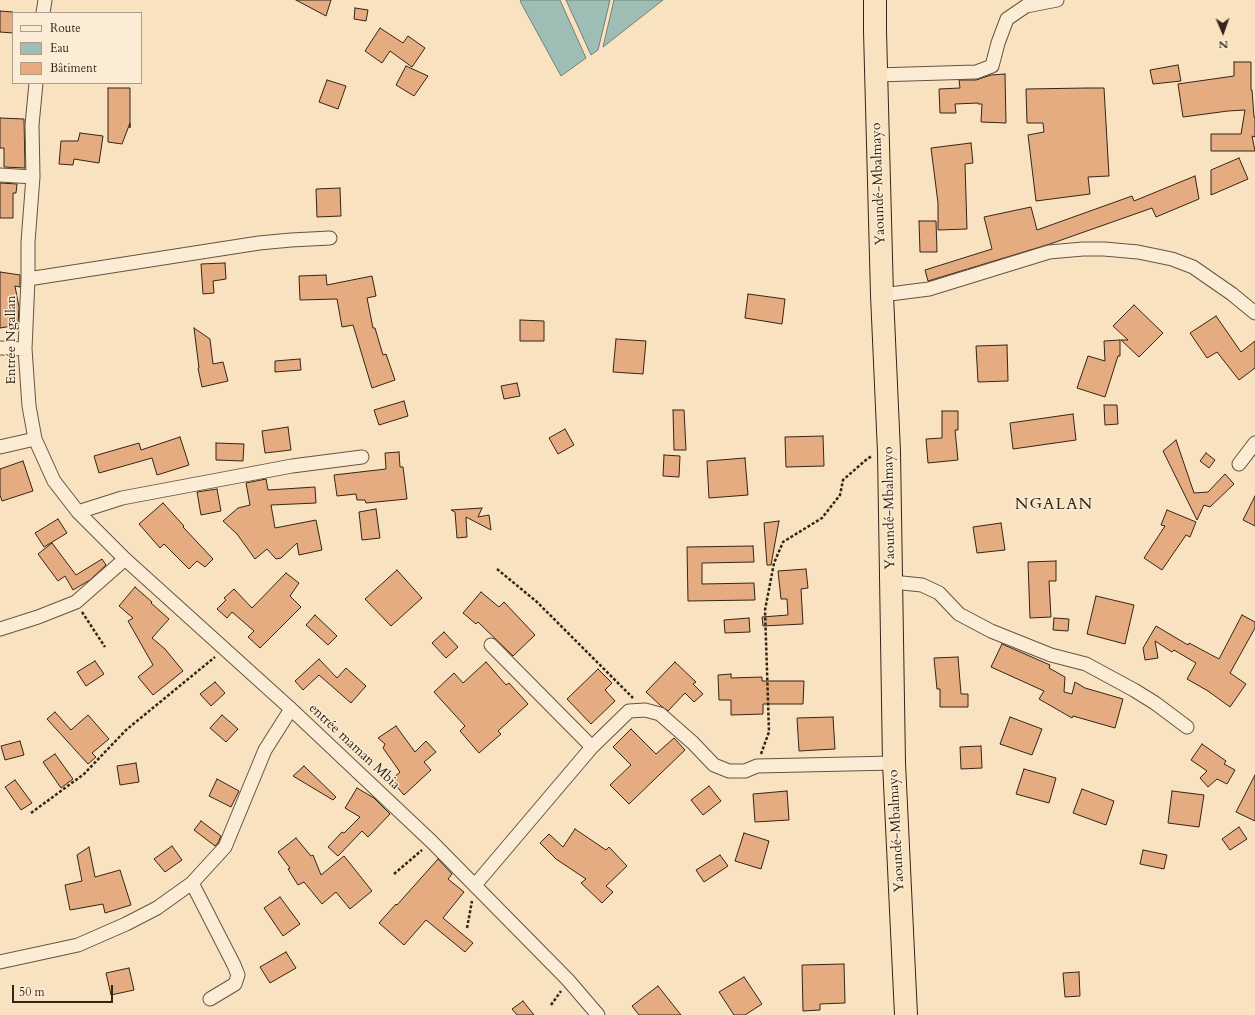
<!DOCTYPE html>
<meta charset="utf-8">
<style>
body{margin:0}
#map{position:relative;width:1255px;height:1015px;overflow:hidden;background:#f9e2bf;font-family:Cardo,serif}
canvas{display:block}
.legend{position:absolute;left:12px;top:12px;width:130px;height:72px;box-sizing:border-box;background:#fbecd5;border:1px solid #ac9c89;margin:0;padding:5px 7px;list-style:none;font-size:12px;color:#352517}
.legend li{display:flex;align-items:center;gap:8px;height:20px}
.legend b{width:20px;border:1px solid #ac9c89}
.north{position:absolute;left:1203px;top:12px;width:40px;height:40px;-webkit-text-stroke:3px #fbecd5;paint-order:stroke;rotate:178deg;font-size:11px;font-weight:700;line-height:16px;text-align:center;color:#352517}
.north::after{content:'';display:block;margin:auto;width:14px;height:18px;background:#352517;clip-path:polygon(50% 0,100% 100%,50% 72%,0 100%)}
.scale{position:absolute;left:12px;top:985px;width:101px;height:18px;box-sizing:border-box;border:2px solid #352517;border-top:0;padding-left:5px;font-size:12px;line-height:14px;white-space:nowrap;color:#352517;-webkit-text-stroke:3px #fbecd5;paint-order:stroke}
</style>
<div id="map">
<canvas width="1255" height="1015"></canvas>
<ul class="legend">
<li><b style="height:5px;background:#fbecd5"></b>Route</li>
<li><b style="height:11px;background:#9ebdb4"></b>Eau</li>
<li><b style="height:11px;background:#e5ab81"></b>Bâtiment</li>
</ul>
<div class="north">N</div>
<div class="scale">50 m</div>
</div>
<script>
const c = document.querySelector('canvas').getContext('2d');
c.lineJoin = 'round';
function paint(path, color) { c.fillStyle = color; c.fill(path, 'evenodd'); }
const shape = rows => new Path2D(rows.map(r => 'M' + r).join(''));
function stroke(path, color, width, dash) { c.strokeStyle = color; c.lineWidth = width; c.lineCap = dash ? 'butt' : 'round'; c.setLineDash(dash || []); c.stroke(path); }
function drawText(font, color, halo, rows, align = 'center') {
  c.font = font + ' Cardo,serif'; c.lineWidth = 3; c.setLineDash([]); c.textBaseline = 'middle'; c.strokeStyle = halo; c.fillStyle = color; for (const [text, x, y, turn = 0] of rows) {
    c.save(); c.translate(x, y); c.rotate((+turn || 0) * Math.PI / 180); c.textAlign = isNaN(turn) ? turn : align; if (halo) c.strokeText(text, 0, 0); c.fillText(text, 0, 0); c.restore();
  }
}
const water = shape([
 [521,0,560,0,586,58,561,76,520,1,521,0],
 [566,0,610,0,598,50,591,55,566,0],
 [614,0,663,0,603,47,614,0]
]);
const building = shape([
 [296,0,331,0,326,16,296,0],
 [355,8,368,10,366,21,354,19,355,8],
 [0,11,13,12,13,33,0,32,0,11],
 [380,28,403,43,408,36,425,48,412,67,390,51,382,63,365,51,380,28],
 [1234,62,1251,62,1251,90,1252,90,1254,117,1255,117,1255,137,1252,136,1255,151,1211,151,1211,134,1241,134,1245,110,1228,111,1183,117,1178,84,1234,76,1234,62],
 [1178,65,1181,81,1153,84,1150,70,1178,65],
 [406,66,428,76,414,96,396,85,406,66],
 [1005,74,1006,123,981,122,982,104,978,104,978,103,955,104,956,113,940,113,939,89,960,88,959,80,976,80,991,75,1005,74],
 [327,80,346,86,338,109,319,102,327,80],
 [108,88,130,88,130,128,130,123,122,144,108,142,108,88],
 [1088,88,1104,88,1109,176,1088,177,1090,194,1036,201,1028,135,1044,132,1043,123,1027,123,1026,89,1088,88],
 [0,118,24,119,25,168,4,167,4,148,0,148,0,118],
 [80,133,103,136,99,163,74,159,73,165,59,164,61,141,78,141,80,133],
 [971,143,973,163,965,164,967,229,938,230,938,203,931,148,971,143],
 [1239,158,1248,179,1211,195,1211,170,1239,158],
 [1195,176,1199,199,1156,217,1152,208,1050,244,928,281,925,270,992,249,984,217,1031,207,1037,230,1132,196,1134,201,1195,176],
 [0,183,17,184,16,193,13,193,13,218,0,218,0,183],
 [340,188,341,216,317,217,316,189,340,188],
 [919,221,936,221,937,252,920,252,919,221],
 [225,263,226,279,213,281,214,293,203,294,201,264,225,263],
 [0,272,20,275,20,287,15,286,19,307,18,325,0,328,0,272],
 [326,275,327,285,372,276,376,296,367,298,373,328,375,328,383,355,386,354,395,380,372,388,353,325,342,327,337,299,300,300,299,276,326,275],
 [748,294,785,299,782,324,745,318,748,294],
 [1134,305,1163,333,1139,357,1121,340,1128,340,1113,326,1134,305],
 [1216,316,1241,352,1255,341,1255,368,1239,380,1217,352,1207,358,1190,333,1216,316],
 [520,320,544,321,544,341,520,341,520,320],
 [194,328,210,339,213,364,223,362,228,381,202,387,198,368,199,368,194,328],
 [616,339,646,341,643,374,613,372,616,339],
 [1120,340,1120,356,1118,356,1105,397,1077,388,1088,356,1105,361,1104,341,1120,340],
 [1007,345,1008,381,978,382,976,346,1007,345],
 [300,359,301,370,275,372,275,361,300,359],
 [517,383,520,396,504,399,501,386,517,383],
 [404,401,408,416,379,425,374,410,404,401],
 [1104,405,1117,405,1118,424,1105,425,1104,405],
 [673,410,684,410,686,450,674,450,673,410],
 [942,411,958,411,958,430,955,430,958,460,928,463,926,439,942,438,942,411],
 [1073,414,1076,440,1013,449,1010,423,1073,414],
 [288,427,291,450,265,453,262,431,288,427],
 [565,429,574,445,558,454,549,438,565,429],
 [823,436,824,466,786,467,785,437,823,436],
 [180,437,189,465,157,475,152,458,99,473,94,456,139,443,141,450,180,437],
 [1176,440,1194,493,1208,492,1225,474,1234,484,1210,507,1204,505,1197,520,1163,451,1176,440],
 [216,443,244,444,243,461,216,460,216,443],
 [399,452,400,467,403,467,407,499,366,503,365,500,357,500,356,494,337,496,334,475,386,469,385,453,399,452],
 [1206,453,1215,460,1209,468,1200,461,1206,453],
 [664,455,680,456,679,477,663,476,664,455],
 [745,458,748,495,709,498,707,461,745,458],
 [23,461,33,491,2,501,0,495,0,469,23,461],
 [266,479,268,490,315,487,316,503,271,505,275,528,316,520,322,550,299,555,297,543,281,558,276,559,267,549,255,559,237,534,223,521,238,508,250,505,246,483,266,479],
 [217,489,221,511,201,515,197,492,217,489],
 [1255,496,1255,526,1243,520,1255,496],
 [163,503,184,526,183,527,213,559,205,567,197,561,189,569,164,544,160,548,139,524,163,503],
 [482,508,478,517,489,515,491,530,466,517,467,537,457,538,455,512,451,510,482,508],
 [376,509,380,538,362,540,359,512,376,509],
 [1167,510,1196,522,1190,537,1186,535,1162,570,1144,558,1165,526,1161,525,1167,510],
 [58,519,67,533,44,547,35,533,58,519],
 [779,521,771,565,767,565,764,523,779,521],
 [1001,523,1005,550,977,553,973,527,1001,523],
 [52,543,76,575,102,559,106,565,90,580,73,590,65,576,58,581,38,554,52,543],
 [753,546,754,562,702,563,702,584,754,583,755,600,688,601,687,547,753,546],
 [1056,561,1056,581,1049,581,1051,617,1030,618,1028,562,1056,561],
 [806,569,808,588,801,589,803,624,763,626,762,617,788,615,787,599,781,599,778,571,806,569],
 [397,570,422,598,391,626,365,599,397,570],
 [286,573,299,583,290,596,301,607,260,648,248,637,254,631,232,612,227,618,217,609,226,600,224,598,234,589,252,608,286,573],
 [135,587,152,602,151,603,169,619,152,638,165,649,183,671,153,695,138,677,153,665,128,621,133,618,119,606,135,587],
 [481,592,499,607,504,602,535,635,513,656,478,622,476,624,463,613,481,592],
 [1096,596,1134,605,1125,644,1087,634,1096,596],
 [315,615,337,636,328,645,306,625,315,615],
 [1242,615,1255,622,1255,628,1230,673,1246,684,1230,707,1208,691,1187,679,1196,663,1174,650,1172,652,1155,641,1158,658,1145,660,1143,648,1156,626,1188,645,1189,643,1219,659,1242,615],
 [749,618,750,632,725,633,724,620,749,618],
 [1054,618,1069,619,1068,631,1053,630,1054,618],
 [444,632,458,647,446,658,432,643,444,632],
 [1002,644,1050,665,1049,668,1065,677,1064,692,1072,694,1075,682,1085,688,1123,699,1115,728,1073,716,1072,718,1039,699,1044,691,991,667,1002,644],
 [958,657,961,694,968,694,968,707,940,707,940,689,937,689,934,658,958,657],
 [319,659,337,678,346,668,366,686,351,703,319,675,303,690,295,681,319,659],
 [95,661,104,674,86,686,77,672,95,661],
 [486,662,506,685,509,683,528,704,498,731,501,734,479,753,460,731,465,726,434,692,454,673,463,683,486,662],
 [675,662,696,682,693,684,703,694,694,702,685,693,668,711,661,706,646,692,675,662],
 [598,669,612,683,605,690,615,701,591,724,567,699,598,669],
 [731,674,731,678,762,677,762,681,804,681,803,704,763,704,763,714,731,715,731,700,719,700,718,675,731,674],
 [215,682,225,693,211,706,200,694,215,682],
 [55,712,71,730,88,715,109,739,92,753,96,757,88,764,47,719,55,712],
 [222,715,238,729,226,742,210,728,222,715],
 [833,717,835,749,799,751,797,718,833,717],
 [1010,717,1042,729,1032,755,1000,744,1010,717],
 [396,726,415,752,426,741,436,752,424,762,431,770,404,795,391,780,400,772,383,748,385,744,378,738,396,726],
 [631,729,656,754,674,738,685,750,629,804,610,785,631,765,613,747,631,729],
 [20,741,24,755,5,760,1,746,20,741],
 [1202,744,1226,761,1224,764,1235,770,1227,784,1217,779,1208,787,1200,778,1207,771,1191,760,1202,744],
 [981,746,982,768,961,769,960,747,981,746],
 [55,754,73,779,61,788,43,762,55,754],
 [136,763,139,782,120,785,117,766,136,763],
 [304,766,336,797,333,800,293,776,304,766],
 [1024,769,1056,778,1049,803,1016,794,1024,769],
 [1255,775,1255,821,1236,812,1255,775],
 [217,779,239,791,231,807,209,796,217,779],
 [15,780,32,803,21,810,5,787,15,780],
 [709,786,721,801,703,815,691,800,709,786],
 [357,788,374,798,390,814,368,837,362,831,338,856,328,847,342,832,344,833,360,817,345,808,357,788],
 [1082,789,1114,801,1106,825,1073,813,1082,789],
 [787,791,789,820,755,822,753,794,787,791],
 [1172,791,1204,795,1199,827,1168,823,1172,791],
 [201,821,221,836,218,843,215,846,194,830,201,821],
 [1239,827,1247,839,1230,850,1222,839,1239,827],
 [575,829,606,850,609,847,627,866,606,886,613,892,602,903,581,883,586,879,556,859,540,843,549,834,563,847,575,829],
 [744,833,769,841,761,869,735,861,744,833],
 [296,838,311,856,313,855,321,875,344,856,372,891,350,909,336,892,322,904,304,882,298,885,288,869,290,868,278,852,296,838],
 [172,846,182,860,165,872,154,859,172,846],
 [89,847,95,877,120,870,131,905,105,913,103,904,70,910,65,885,82,881,77,855,89,847],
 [1143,850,1167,855,1164,869,1140,864,1143,850],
 [720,855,728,866,704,882,696,870,720,855],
 [438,859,452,874,448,879,464,892,443,918,473,943,465,952,426,920,404,945,379,923,396,904,397,905,438,859],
 [280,897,300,924,283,936,264,908,280,897],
 [286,952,296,968,270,983,260,967,286,952],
 [844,964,845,1003,820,1004,820,1010,803,1011,802,965,844,964],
 [129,968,134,990,111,995,106,973,129,968],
 [1079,972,1080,996,1065,997,1063,973,1079,972],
 [744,977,762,1004,745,1015,734,1015,719,992,744,977],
 [658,986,681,1015,639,1015,632,1006,658,986],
 [523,1001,534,1015,517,1015,512,1009,523,1001]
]);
const path = shape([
 [497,569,537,602,633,698],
 [82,612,105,647],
 [761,754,769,732,765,610,774,563,783,542,822,518,840,495,843,480,867,459,872,456],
 [31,813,84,774,126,730,215,657],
 [394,874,422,850],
 [467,928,472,901],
 [551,1005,561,991]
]);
const street = shape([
 [43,13,45,0],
 [876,75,976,72,992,66,998,43,1007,19,1026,6,1057,0],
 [36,83,32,125,33,177,28,242,28,279,25,349,29,406,35,439,54,481,78,512,125,559,291,709,432,842,568,980,598,1015],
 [0,175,33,177],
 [28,279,259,243,291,240,330,238],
 [882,295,929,289,1049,252,1083,249,1104,249,1138,252,1172,259,1193,267,1232,294,1255,313],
 [0,348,25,349],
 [0,447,35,439],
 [1239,464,1255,443],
 [78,512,122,498,292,466,362,457],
 [892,582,922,585,939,593,959,614,991,631,1051,655,1086,664,1134,690,1155,703,1187,727],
 [0,629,38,617,76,602,125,559],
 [491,645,592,747],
 [192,883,234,965,238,975,235,984,210,999],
 [475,885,592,747,629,711,645,710,660,714,693,743,714,765,729,771,745,771,757,766,894,763],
 [0,962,78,945,126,924,157,908,192,883,225,847,265,750,291,709]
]);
const highway = shape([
 [875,0,875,31,882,295,889,452,894,763,906,1015]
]);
const streetNames = [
 ["Yaoundé-Mbalmayo",879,184,-92],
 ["Entrée Ngallan",12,340,-90],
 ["Yaoundé-Mbalmayo",890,508,-91],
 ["entrée maman Mbia",354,747,43],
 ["Yaoundé-Mbalmayo",897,831,-93]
];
const quarterNames = [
 ["NGALAN",1054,505]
];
paint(water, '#9ebdb4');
stroke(water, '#748075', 1);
paint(building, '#e5ab81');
stroke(building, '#352517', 1);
stroke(street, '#665441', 15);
stroke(highway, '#352517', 24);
stroke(path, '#352517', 2.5, [3, 2]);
stroke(street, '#fbecd5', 13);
stroke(highway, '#f9e2bf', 22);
drawText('14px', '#352517', '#fbecd5', streetNames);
c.letterSpacing = '1px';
drawText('16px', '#352517', '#fbecd5', quarterNames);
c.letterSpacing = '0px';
</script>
